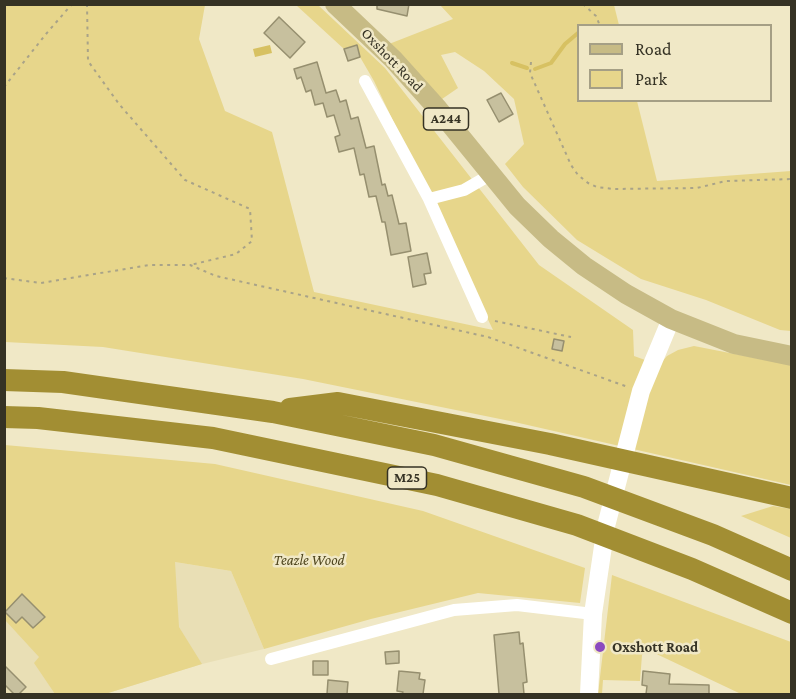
<!DOCTYPE html>
<style>
body{margin:0}
#map{position:relative;width:796px;height:699px;overflow:hidden;background:#f0e8c6;font-family:"Crimson Pro",serif}
canvas{display:block}
.frame{position:absolute;inset:0;border:6px solid #353224;pointer-events:none}
.legend{position:absolute;left:577px;top:24px;width:195px;height:78px;box-sizing:border-box;background:#f0e8c6;border:2px solid #a59f85;margin:0;padding:8px 10px;list-style:none;font-size:18px;color:#353224}
.legend li{display:flex;align-items:center;gap:12px;height:30px}
.legend b{width:30px;border:2px solid #a59f85}
</style>
<div id="map">
<canvas width="796" height="699"></canvas>
<div class="frame"></div>
<ul class="legend">
<li><b style="height:8px;background:#c7bb85"></b>Road</li>
<li><b style="height:16px;background:#e7d68b"></b>Park</li>
</ul>
</div>
<script>
const c = document.querySelector('canvas').getContext('2d');
c.lineJoin = 'round';
function paint(path, color) { c.fillStyle = color; c.fill(path, 'evenodd'); }
const shape = rows => new Path2D(rows.map(r => 'M' + r).join(''));
function stroke(path, color, width, dash) { c.strokeStyle = color; c.lineWidth = width; c.lineCap = dash ? 'butt' : 'round'; c.setLineDash(dash || []); c.stroke(path); }
function drawText(font, color, halo, rows, align = 'center') {
  c.font = font + ' "Crimson Pro",serif'; c.lineWidth = 5; c.setLineDash([]); c.textBaseline = 'middle'; c.strokeStyle = halo; c.fillStyle = color; for (const [text, x, y, turn = 0] of rows) {
    c.save(); c.translate(x, y); c.rotate((+turn || 0) * Math.PI / 180); c.textAlign = isNaN(turn) ? turn : align; if (halo) c.strokeText(text, 0, 0); c.fillText(text, 0, 0); c.restore();
  }
}
const built = shape([
 [119,553,231,571,264,649,202,664,105,694,5,694,4,574]
]);
const green = shape([
 [4,5,205,5,199,39,225,111,272,132,314,292,493,330,374,81,360,57,357,46,344,49,296,5,318,5,385,68,539,265,633,330,634,356,659,365,667,356,678,350,694,346,791,365,791,485,510,421,303,379,103,347,5,342],
 [440,5,614,5,619,25,578,26,578,100,637,101,657,181,791,171,791,331,780,330,706,300,641,279,577,240,523,187,505,164,524,144,514,99,484,71,455,52,441,55,458,88,442,99,389,44,453,19],
 [5,445,215,464,423,511,585,568,580,603,478,593,371,619,264,649,231,571,175,562,179,627,202,664,105,694,55,694,34,663,39,657,5,620],
 [773,506,791,509,791,538,741,516],
 [612,575,791,642,791,694,741,694,648,650,642,655,640,681,603,680,602,694,598,694]
]);
const water = shape([
 [270,45,272,53,255,57,253,49]
]);
const stream = shape([
 [512,63,527,68],
 [535,69,551,63,565,44,578,33]
]);
const building = shape([
 [377,4,409,4,407,16,377,9,377,4],
 [279,17,305,42,290,58,264,33,279,17],
 [357,45,360,57,348,61,344,49,357,45],
 [317,62,326,93,336,90,340,102,346,100,351,119,358,117,366,148,374,146,382,185,385,184,388,196,392,195,399,224,406,223,411,251,391,255,385,222,382,222,376,196,369,197,364,174,360,175,354,148,339,152,335,137,340,135,334,115,327,117,323,103,315,105,311,90,306,92,301,77,297,79,294,69,317,62],
 [501,93,513,114,499,122,487,100,501,93],
 [427,253,431,273,424,274,426,284,413,287,408,257,427,253],
 [554,339,564,341,562,351,552,349,554,339],
 [22,594,45,617,33,628,22,617,16,623,5,612,22,594],
 [519,632,520,644,523,643,527,682,523,683,524,694,499,694,494,635,519,632],
 [399,651,399,663,386,664,385,652,399,651],
 [313,661,328,661,328,675,313,675,313,661],
 [4,665,26,687,19,694,14,694,4,684,4,665],
 [399,671,420,673,419,679,425,680,423,694,402,694,403,692,397,691,399,671],
 [643,671,670,674,669,684,709,685,709,694,646,694,647,686,642,685,643,671],
 [328,680,348,682,347,694,327,694,328,680]
]);
const path = shape([
 [87,4,88,61,119,104,185,180,250,209,252,241,236,254,190,265],
 [583,4,596,16,600,26],
 [531,62,530,73,571,165,578,175,588,183,597,187,613,189,697,188,726,181,792,179],
 [4,87,46,34,72,4],
 [4,278,41,283,149,265,190,265,216,276,488,337,628,387],
 [495,321,571,337]
]);
const minor = shape([
 [365,81,429,199,482,317],
 [429,199,464,190,490,175],
 [271,659,454,610,517,605,593,614]
]);
const secondary = shape([
 [589,694,593,614,606,526,641,391,671,319]
]);
const primary = shape([
 [335,4,393,59,438,109,517,206,551,239,584,266,626,294,671,319,734,344,792,356]
]);
const motorway = shape([
 [4,380,63,382,273,412,434,445,584,487,713,535,792,570],
 [290,409,338,403,550,444,792,498],
 [4,417,38,418,213,438,437,485,577,525,692,569,792,613]
]);
const markers = [
 [600,647,6,"#8b4abf"]
];
const shields = [
 [446,119,45],
 [407,478,39]
];
const shieldNames = [
 ["A244",446,119],
 ["M25",407,478]
];
const streetNames = [
 ["Oxshott Road",392,60,46]
];
const parkNames = [
 ["Teazle Wood",309,560]
];
const poiNames = [
 ["Oxshott Road",612,647]
];
paint(built, '#e9dfb5');
paint(green, '#e7d68b');
paint(water, '#d7c162');
stroke(stream, '#d7c162', 4);
paint(building, '#c7c09e');
stroke(building, '#968f6f', 1.5);
stroke(path, '#a9a388', 2, [3, 4.5]);
stroke(minor, '#fff', 12);
stroke(secondary, '#fff', 18);
stroke(primary, '#c7bb85', 20);
stroke(motorway, '#a28e33', 22);
for (const [x, y, r, color] of markers) { const dot = new Path2D(); dot.arc(x, y, r, 0, 2 * Math.PI); c.fillStyle = color; c.fill(dot); stroke(dot, '#f0e8c6', 2); }
for (const [x, y, w] of shields) { const box = new Path2D(); box.roundRect(x - w / 2, y - 11, w, 22, 4.5); c.fillStyle = '#f0e8c6'; c.fill(box); stroke(box, '#353224', 1.5); }
drawText('bold 14px', '#353224', null, shieldNames);
drawText('15px', '#353224', '#f0e8c6', streetNames);
drawText('italic 15px', '#4f461e', '#f0e8c6', parkNames);
drawText('bold 15px', '#353224', '#f0e8c6', poiNames, 'left');
</script>
